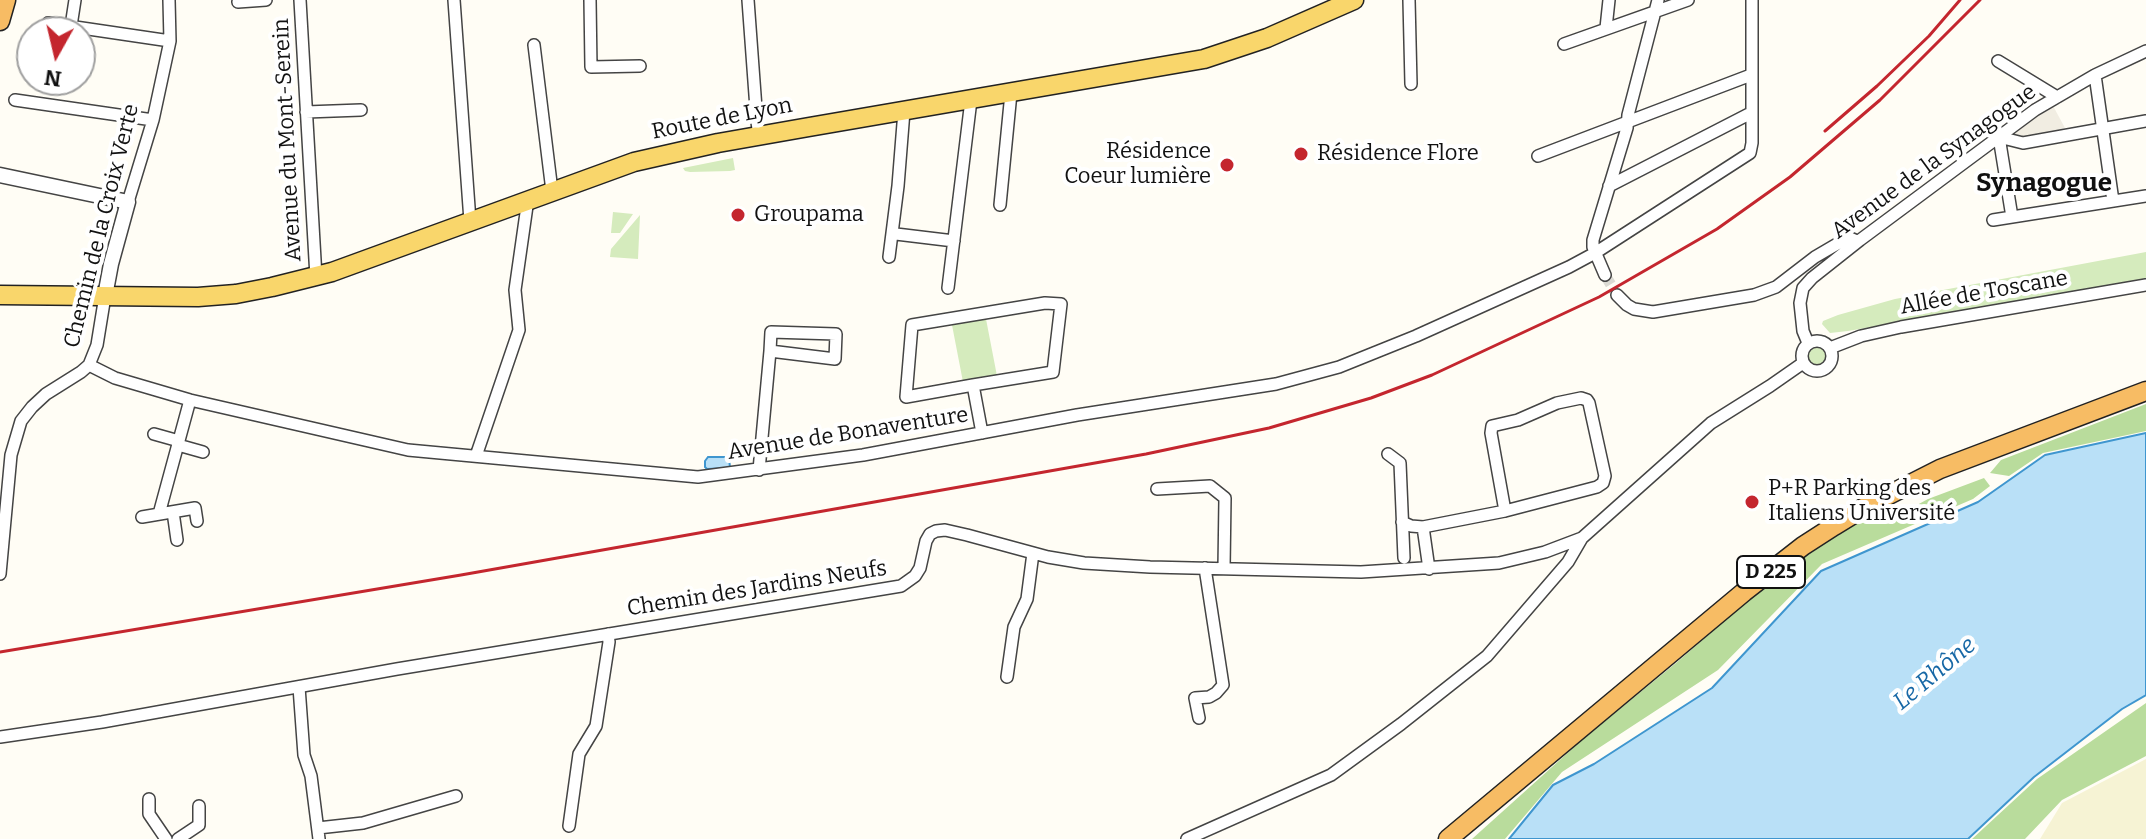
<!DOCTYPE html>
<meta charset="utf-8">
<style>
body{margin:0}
#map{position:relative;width:2146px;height:839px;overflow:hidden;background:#fffdf5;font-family:Bitter,serif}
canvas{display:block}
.north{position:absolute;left:16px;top:16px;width:80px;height:80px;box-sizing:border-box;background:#fff;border:2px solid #a0a0a0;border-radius:50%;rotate:188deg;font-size:22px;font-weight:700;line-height:32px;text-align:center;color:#111}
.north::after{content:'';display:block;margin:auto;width:28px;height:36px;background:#c4262e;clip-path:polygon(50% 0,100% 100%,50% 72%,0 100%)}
</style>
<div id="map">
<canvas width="2146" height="839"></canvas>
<div class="north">N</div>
</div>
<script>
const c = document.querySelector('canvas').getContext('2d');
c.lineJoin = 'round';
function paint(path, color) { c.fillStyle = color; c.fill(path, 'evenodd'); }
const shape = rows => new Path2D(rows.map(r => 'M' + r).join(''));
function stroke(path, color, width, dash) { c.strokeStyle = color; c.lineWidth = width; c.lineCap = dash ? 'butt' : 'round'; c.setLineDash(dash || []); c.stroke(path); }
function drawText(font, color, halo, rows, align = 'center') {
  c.font = font + ' Bitter,serif'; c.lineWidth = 8; c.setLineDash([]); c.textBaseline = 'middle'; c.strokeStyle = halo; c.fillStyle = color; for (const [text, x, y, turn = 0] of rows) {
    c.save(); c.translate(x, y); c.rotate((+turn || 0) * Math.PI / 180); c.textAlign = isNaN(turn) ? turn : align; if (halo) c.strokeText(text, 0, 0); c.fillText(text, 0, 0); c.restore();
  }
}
const farmland = shape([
 [2146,759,2146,839,2040,839,2062,803]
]);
const green = shape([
 [733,158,735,170,730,171,690,172,685,171,683,168],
 [613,212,633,214,620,233,611,233],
 [640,215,638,259,610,257,611,249],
 [2146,252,2146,280,1848,331,1830,333,1822,324,1823,321,1838,315,1895,299],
 [986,319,997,376,963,382,952,325],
 '1807 356a10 10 0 1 1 20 0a10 10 0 1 1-20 0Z'
]);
const forest = shape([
 [2146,404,2146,431,2043,453,2009,476,1990,473,2001,460],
 [1984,478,1990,486,1973,499,1822,564,1718,670,1562,772,1505,839,1472,839,1582,740,1676,663,1788,566,1855,524,1893,518,1928,499],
 [2146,703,2146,756,2062,800,2025,839,1972,839,2037,779]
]);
const plaza = shape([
 [2052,104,2065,128,2043,136,2016,139,2013,130]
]);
const water = shape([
 [2146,433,2146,695,2122,709,2034,777,1968,839,1509,839,1553,785,1594,764,1712,688,1821,571,1978,502,2045,455,2146,433],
 [708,457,729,457,730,468,707,469,705,467,705,461,708,457]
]);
const minorTunnel = shape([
 [1605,275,1617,295]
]);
const minor = shape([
 [300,0,316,277],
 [454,0,470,221],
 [590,0,591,67,640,66],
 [748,0,757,122,759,136],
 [1409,0,1411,84],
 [238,2,266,0],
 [48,23,170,41],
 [71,26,75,0],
 [1606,28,1609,0],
 [1564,44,1688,0],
 [534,45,552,191],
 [1998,61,2057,97],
 [2095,75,2113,201],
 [15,100,153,120],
 [306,112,361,110],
 [1538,156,1751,75],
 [1609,186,1751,113],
 [128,202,153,120,170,41,169,0],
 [1000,205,1011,93],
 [2012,217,1999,137,2023,143,2146,121],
 [1993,220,2146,196],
 [896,234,954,241],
 [889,257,898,186,904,111],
 [1605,275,1593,247,1593,240,1627,128,1628,115,1658,0],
 [948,288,971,100],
 [1617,295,1627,305,1634,309,1653,312,1754,295,1776,287,1815,257,1844,240,1850,238,1857,241],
 '1802 356a15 15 0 1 1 30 0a15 15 0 1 1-30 0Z',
 [1808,343,1803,331,1800,303,1803,288,1812,278,1860,240,2035,110,2095,75,2146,51],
 [1830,348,1861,336,1901,327,2146,285],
 [89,365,115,378,190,400,408,450,698,477,863,455,1077,415,1276,384,1339,367,1416,336,1569,267,1595,253,1750,153,1752,143,1752,0],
 [973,385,1053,372,1061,304,1045,303,912,325,906,397,973,385,982,433],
 [154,434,179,441],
 [178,445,203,452],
 [1388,454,1400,463,1404,558],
 [476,456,519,330,515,290,528,199],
 [759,470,770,351,771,332,836,334,835,359,770,351],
 [1157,489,1210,486,1225,498,1224,568],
 [173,512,177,540],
 [159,514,190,400],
 [142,517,195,508,197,521],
 [1402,522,1411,526,1423,527,1505,511,1597,487,1603,483,1605,476,1589,403,1587,400,1581,398,1557,403,1518,420,1492,426,1491,433,1505,511],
 [1423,527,1429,569],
 [0,574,11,455,21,421,32,407,46,394,81,372,89,365,97,345,105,296],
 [1007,677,1014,627,1027,599,1033,553],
 [299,687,304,755,311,776,319,839],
 [1199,718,1195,698,1209,697,1216,693,1223,685,1205,568],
 [0,737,102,722,397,669,901,586,915,576,920,568,926,541,930,534,936,531,945,530,967,535,1048,557,1084,563,1150,567,1361,572,1499,563,1545,552,1582,538],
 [149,799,149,814,166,839],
 [569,826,579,754,596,726,609,642,608,634],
 [318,828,363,823,456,796],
 [178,839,199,825,199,806],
 [1187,839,1331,775,1401,724,1487,656,1568,562,1582,538,1711,423,1770,386,1803,363]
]);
const tertiary = shape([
 [0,175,128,202,111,264,105,296]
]);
const primary = shape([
 [0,295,198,297,236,294,272,287,332,272,634,162,718,143,809,127,1204,59,1267,38,1354,0]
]);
const trunk = shape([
 [0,21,6,0],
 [1448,839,1744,592,1803,546,1834,526,1865,507,1940,469,2146,391]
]);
const rail = shape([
 [1825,131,1877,86,1929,36,1960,0],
 [0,652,461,575,1146,454,1269,428,1371,398,1432,375,1599,297,1717,229,1790,177,1880,100,1980,0]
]);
const markers = [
 [1301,154,8,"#c4262e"],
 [1227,165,8,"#c4262e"],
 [738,215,8,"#c4262e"],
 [1752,502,8,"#c4262e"]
];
const shields = [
 [1771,572,68]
];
const shieldNames = [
 ["D 225",1771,572]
];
const streetNames = [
 ["Route de Lyon",722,119,-11],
 ["Avenue du Mont-Serein",288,140,-93],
 ["Avenue de la Synagogue",1934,162,-36],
 ["Chemin de la Croix Verte",102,226,-76],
 ["Allée de Toscane",1984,293,-10],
 ["Avenue de Bonaventure",848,434,-9],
 ["Chemin des Jardins Neufs",757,589,-9]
];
const poiNames = [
 ["Résidence",1211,152,"right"],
 ["Coeur lumière",1211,177,"right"],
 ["Résidence Flore",1317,154],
 ["Groupama",754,215],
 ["P+R Parking des",1768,489],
 ["Italiens Université",1768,514]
];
const waterNames = [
 ["Le Rhône",1935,674,-40]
];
const quarterNames = [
 ["Synagogue",2044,184]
];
paint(farmland, '#f6f3d4');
paint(green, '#d5ebbd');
paint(forest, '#b9dc9c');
paint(plaza, '#f1ede2');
paint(water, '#b9e0f7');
stroke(water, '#3f96cf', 2);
stroke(minorTunnel, '#dbdad3', 11, [11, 5.5]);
stroke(minor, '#444', 14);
stroke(tertiary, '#444', 17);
stroke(primary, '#222', 21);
stroke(trunk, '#222', 21);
stroke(minor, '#fff', 11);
stroke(tertiary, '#fff', 14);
stroke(primary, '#f9d66b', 18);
stroke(trunk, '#f7bc64', 18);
stroke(rail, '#c4262e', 3);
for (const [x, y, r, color] of markers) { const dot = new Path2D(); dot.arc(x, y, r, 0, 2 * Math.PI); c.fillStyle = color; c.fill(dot); stroke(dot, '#fff', 3); }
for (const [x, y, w] of shields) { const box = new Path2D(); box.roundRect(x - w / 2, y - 16, w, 32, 6); c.fillStyle = '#fff'; c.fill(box); stroke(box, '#111', 2); }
drawText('bold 20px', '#111', null, shieldNames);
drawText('22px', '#111', '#fff', streetNames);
drawText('22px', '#111', '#fff', poiNames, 'left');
drawText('italic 24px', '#1768a6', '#fff', waterNames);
drawText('bold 26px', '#111', '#fff', quarterNames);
</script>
